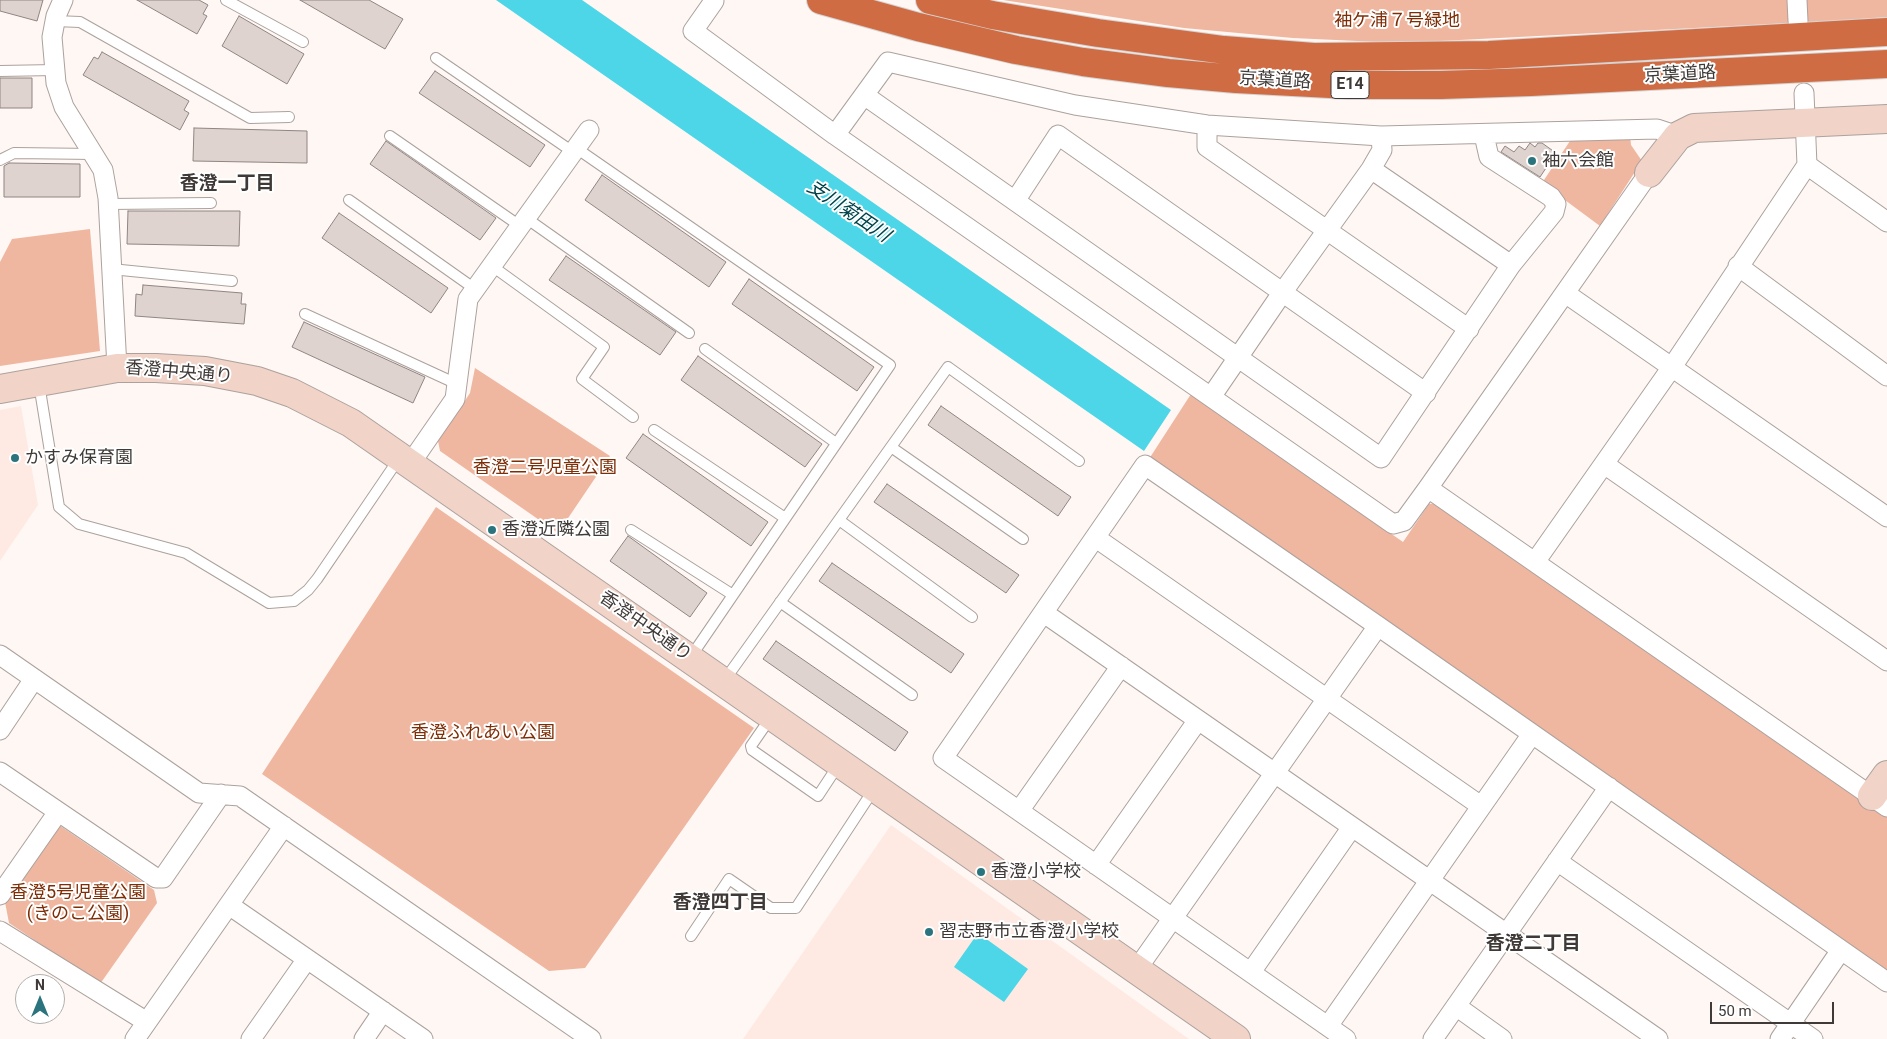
<!DOCTYPE html>
<meta charset="utf-8">
<style>
body{margin:0}
#map{position:relative;width:1887px;height:1039px;overflow:hidden;background:#fef7f4;font-family:Roboto,sans-serif}
canvas{display:block}
.north{position:absolute;left:15px;top:974px;width:50px;height:50px;box-sizing:border-box;background:#fff;border:1px solid #b2b0af;border-radius:50%;rotate:0deg;font-size:14px;font-weight:700;line-height:20px;text-align:center;color:#3f3a38}
.north::after{content:'';display:block;margin:auto;width:18px;height:22px;background:#2c747d;clip-path:polygon(50% 0,100% 100%,50% 72%,0 100%)}
.scale{position:absolute;left:1710px;top:1002px;width:124px;height:22px;box-sizing:border-box;border:2px solid #3f3a38;border-top:0;padding-left:6px;font-size:15px;line-height:18px;white-space:nowrap;color:#3f3a38;-webkit-text-stroke:4px #fff;paint-order:stroke}
</style>
<div id="map">
<canvas width="1887" height="1039"></canvas>
<div class="north">N</div>
<div class="scale">50 m</div>
</div>
<script>
const c = document.querySelector('canvas').getContext('2d');
c.lineJoin = 'round';
function paint(path, color) { c.fillStyle = color; c.fill(path, 'evenodd'); }
const shape = rows => new Path2D(rows.map(r => 'M' + r).join(''));
function stroke(path, color, width, dash) { c.strokeStyle = color; c.lineWidth = width; c.lineCap = dash ? 'butt' : 'round'; c.setLineDash(dash || []); c.stroke(path); }
function drawText(font, color, halo, rows, align = 'center') {
  c.font = font + ' Roboto,"Noto Sans JP",sans-serif'; c.lineWidth = 4; c.setLineDash([]); c.textBaseline = 'middle'; c.strokeStyle = halo; c.fillStyle = color; for (const [text, x, y, turn = 0] of rows) {
    c.save(); c.translate(x, y); c.rotate((+turn || 0) * Math.PI / 180); c.textAlign = isNaN(turn) ? turn : align; if (halo) c.strokeText(text, 0, 0); c.fillText(text, 0, 0); c.restore();
  }
}
const built = shape([
 [21,406,38,505,0,561,0,410],
 [891,825,1189,1039,743,1039]
]);
const green = shape([
 [1003,0,1790,0,1792,23,1401,43,1293,38,1184,28],
 [1806,0,1887,0,1887,17,1808,23],
 [1630,135,1631,145,1642,161,1600,226,1542,183,1572,138],
 [90,229,100,351,0,366,0,262,12,239],
 [475,368,610,456,558,533,440,451,438,441,470,393],
 [1191,394,1403,542,1429,504,1437,503,1887,816,1887,974,1149,459],
 [436,507,754,728,585,968,549,971,262,774],
 [59,825,154,890,157,903,100,984,9,923,5,902]
]);
const water = shape([
 [496,0,582,0,1171,410,1144,451],
 [978,933,1028,969,1004,1002,954,967]
]);
const building = shape([
 [0,0,43,0,37,21,0,11,0,0],
 [137,0,199,0,208,5,203,14,207,16,197,34,137,0],
 [300,0,369,0,403,19,385,49,300,0],
 [239,16,304,54,287,84,222,46,239,16],
 [102,52,189,101,184,110,189,113,180,130,83,75,94,57,98,59,102,52],
 [435,71,545,145,530,167,419,93,435,71],
 [0,78,32,78,32,108,0,108,0,78],
 [194,128,307,131,307,163,193,161,194,128],
 [386,141,496,218,480,240,370,164,386,141],
 [1530,143,1535,147,1538,143,1542,143,1556,153,1540,177,1501,152,1505,146,1514,152,1519,146,1525,150,1530,143],
 [9,163,80,164,80,197,4,197,4,166,9,163],
 [602,175,726,262,709,287,585,200,602,175],
 [128,211,240,211,239,246,127,244,128,211],
 [339,213,448,288,431,313,322,238,339,213],
 [566,256,676,332,660,355,549,280,566,256],
 [749,279,874,367,857,391,732,304,749,279],
 [143,285,242,293,241,304,246,304,244,324,135,316,136,294,142,295,143,285],
 [304,322,425,377,413,403,292,347,304,322],
 [698,356,822,444,805,467,681,380,698,356],
 [941,406,1071,497,1058,516,928,425,941,406],
 [643,434,768,522,751,546,626,458,643,434],
 [887,484,1019,575,1006,593,874,502,887,484],
 [628,536,707,593,690,617,610,561,628,536],
 [832,563,964,654,951,673,819,581,832,563],
 [776,641,908,732,895,751,763,659,776,641]
]);
const lane = shape([
 [226,0,303,42],
 [55,21,80,22,250,118,289,117],
 [436,58,573,152],
 [0,71,55,70],
 [390,136,520,226],
 [576,148,890,365,690,658],
 [0,160,14,153,94,154],
 [349,200,475,289],
 [108,204,211,203],
 [526,218,689,333],
 [492,266,604,347,582,379,633,417],
 [111,269,232,281],
 [305,314,457,384],
 [705,349,836,443],
 [39,384,59,507,79,524,186,553,269,603,294,601,308,590,317,579,400,457],
 [654,430,785,518],
 [891,447,1023,539],
 [839,520,972,617],
 [631,530,733,595],
 [780,602,912,695],
 [724,681,948,367,1079,461],
 [771,717,751,746,752,750,818,796,839,764],
 [691,936,729,879,771,908,796,908,874,789]
]);
const street = shape([
 [63,0,56,16,52,37,56,83,64,107,103,170,108,198,117,368],
 [1797,0,1798,21],
 [714,1,693,31,835,135,1393,524,1404,521,1428,488,1649,173],
 [864,95,1381,458,1511,265,1554,212,1556,204,1551,197,1489,157,1484,135],
 [1207,125,1207,147,1469,329],
 [835,135,888,62,1075,105,1207,125,1381,136,1657,129,1678,136],
 [1807,165,1887,222],
 [1371,169,1511,265],
 [1015,201,1058,135,1426,393],
 [1738,266,1887,376],
 [1565,293,1887,517],
 [1211,397,1282,293,1371,169,1382,150,1381,136],
 [410,464,455,399,468,299,589,130],
 [1604,464,1887,661],
 [1428,488,1887,807],
 [1096,538,1481,806],
 [1535,562,1672,367,1807,165,1804,93],
 [1044,613,1658,1039],
 [0,655,199,793,240,796,591,1039],
 [0,730,34,679],
 [0,772,156,878,163,878,221,794],
 [1019,811,1121,666],
 [1557,861,1813,1039],
 [1096,865,1198,720],
 [0,895,58,812],
 [229,905,423,1039],
 [0,931,147,1022],
 [1137,969,1378,626],
 [1251,972,1352,827],
 [1456,1006,1502,1039],
 [1328,1026,1532,734],
 [135,1039,284,826],
 [251,1039,307,959],
 [364,1039,383,1011],
 [1346,1039,943,758,1145,465,1378,626,1887,982],
 [1433,1039,1609,787],
 [1780,1039,1841,950]
]);
const secondary = shape([
 [1649,173,1678,136,1694,128,1887,119],
 [0,389,117,368,156,368,205,371,257,381,292,393,351,423,1236,1039],
 [1872,796,1887,775]
]);
const highway = shape([
 [821,0,918,27,1016,50,1083,62,1168,73,1236,79,1349,85,1441,85,1531,82,1887,64],
 [930,0,992,15,1098,33,1224,50,1314,57,1489,55,1887,32]
]);
const markers = [
 [1532,161,5,"#2c747d"],
 [15,458,5,"#2c747d"],
 [492,530,5,"#2c747d"],
 [981,872,5,"#2c747d"],
 [929,932,5,"#2c747d"]
];
const shields = [
 [1350,85,38]
];
const shieldNames = [
 ["E14",1350,85]
];
const parkNames = [
 ["袖ケ浦７号緑地",1397,21],
 ["香澄二号児童公園",545,468],
 ["香澄ふれあい公園",483,733],
 ["香澄5号児童公園",78,893],
 ["(きのこ公園)",78,914]
];
const streetNames = [
 ["京葉道路",1680,75,-3],
 ["京葉道路",1275,81,3],
 ["香澄中央通り",179,373,5],
 ["香澄中央通り",645,627,35]
];
const poiNames = [
 ["袖六会館",1542,161],
 ["かすみ保育園",25,458],
 ["香澄近隣公園",502,530],
 ["香澄小学校",991,872],
 ["習志野市立香澄小学校",939,932]
];
const neighbourhoodNames = [
 ["香澄一丁目",227,184],
 ["香澄四丁目",720,903],
 ["香澄二丁目",1533,944]
];
const waterNames = [
 ["支川菊田川",848,212,34]
];
paint(built, '#feeae3');
paint(green, '#efb6a0');
paint(water, '#4dd6e7');
paint(building, '#dfd3cf');
stroke(building, '#908581', 1);
stroke(lane, '#aca19d', 12);
stroke(street, '#aca19d', 21);
stroke(secondary, '#aca19d', 30);
stroke(highway, '#d5d4d3', 30);
stroke(lane, '#fff', 10);
stroke(street, '#fff', 19);
stroke(secondary, '#f1d3c7', 28);
stroke(highway, '#d06c43', 28);
for (const [x, y, r, color] of markers) { const dot = new Path2D(); dot.arc(x, y, r, 0, 2 * Math.PI); c.fillStyle = color; c.fill(dot); stroke(dot, '#fff', 2); }
for (const [x, y, w] of shields) { const box = new Path2D(); box.roundRect(x - w / 2, y - 13.5, w, 27, 4); c.fillStyle = '#fff'; c.fill(box); stroke(box, '#3f3a38', 1); }
drawText('bold 16px', '#3f3a38', null, shieldNames);
drawText('18px', '#7d2e07', '#fff', parkNames);
drawText('18px', '#3f3a38', '#fff', streetNames);
drawText('18px', '#3f3a38', '#fff', poiNames, 'left');
drawText('bold 19px', '#3f3a38', '#fff', neighbourhoodNames);
drawText('italic 19px', '#01434a', '#fff', waterNames);
</script>
